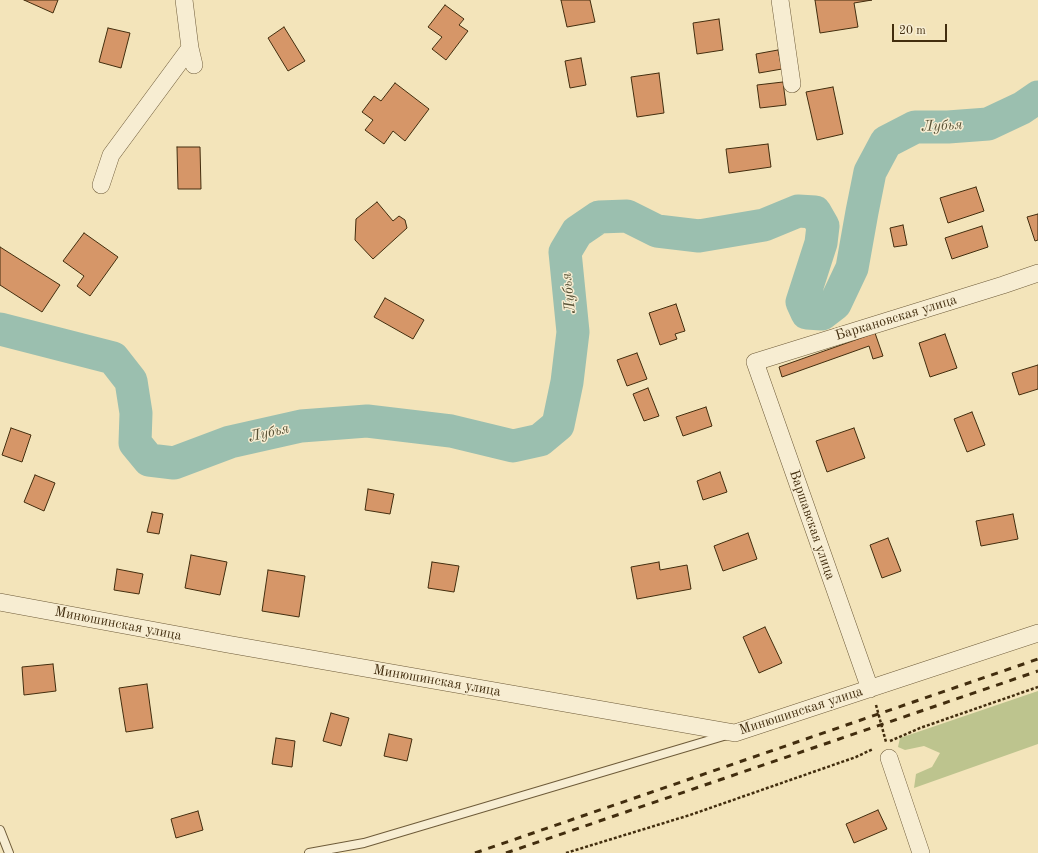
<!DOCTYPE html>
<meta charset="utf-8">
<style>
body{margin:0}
#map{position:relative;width:1038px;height:853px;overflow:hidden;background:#f3e4ba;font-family:"Old Standard TT",serif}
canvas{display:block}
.scale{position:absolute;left:892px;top:24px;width:55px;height:18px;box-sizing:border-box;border:2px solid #422d0e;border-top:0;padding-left:5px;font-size:12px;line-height:14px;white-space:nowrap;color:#422d0e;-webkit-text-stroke:3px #f7edd2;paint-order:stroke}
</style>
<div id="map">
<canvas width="1038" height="853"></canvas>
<div class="scale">20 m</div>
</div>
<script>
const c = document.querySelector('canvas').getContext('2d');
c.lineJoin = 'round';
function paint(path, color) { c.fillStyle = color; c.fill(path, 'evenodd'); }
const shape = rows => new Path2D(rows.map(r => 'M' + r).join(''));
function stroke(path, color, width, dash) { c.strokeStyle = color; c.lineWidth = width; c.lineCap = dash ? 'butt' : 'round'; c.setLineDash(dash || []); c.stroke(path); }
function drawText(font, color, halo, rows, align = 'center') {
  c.font = font + ' "Old Standard TT",serif'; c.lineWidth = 3; c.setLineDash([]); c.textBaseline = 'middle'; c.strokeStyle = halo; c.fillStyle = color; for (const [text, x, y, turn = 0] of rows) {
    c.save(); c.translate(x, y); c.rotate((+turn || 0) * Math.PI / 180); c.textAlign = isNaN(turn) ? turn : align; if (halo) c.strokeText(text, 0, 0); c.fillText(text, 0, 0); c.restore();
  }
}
const green = shape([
 [1038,691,1038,744,914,788,916,774,932,767,940,753,924,746,905,750,898,747,900,738]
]);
const river = shape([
 [0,329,113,358,131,381,136,413,135,443,149,460,174,463,230,442,301,426,367,421,451,431,513,446,540,440,558,425,567,382,573,332,565,252,577,232,599,217,627,216,657,231,699,236,764,225,798,211,815,212,823,226,821,243,802,302,807,313,822,314,835,304,852,268,862,212,870,172,886,142,915,127,948,127,988,124,1022,108,1038,97]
]);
const building = shape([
 [24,0,58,0,53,13,24,0],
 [561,0,590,0,595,22,567,27,561,0],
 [815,0,872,0,854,3,858,27,820,33,815,0],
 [445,5,464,19,459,25,468,31,446,60,432,49,442,37,428,27,445,5],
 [719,19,723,50,697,54,693,23,719,19],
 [284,27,305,61,288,71,268,38,284,27],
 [108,28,130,33,121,68,99,62,108,28],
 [778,50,782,69,759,73,756,54,778,50],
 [581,58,586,85,570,88,565,61,581,58],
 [659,73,664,113,637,117,631,77,659,73],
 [783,82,786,105,760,108,757,85,783,82],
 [395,83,429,109,405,141,393,131,384,144,365,130,373,120,362,112,374,96,381,101,395,83],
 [833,87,843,134,817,140,806,92,833,87],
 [768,144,771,167,729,173,726,149,768,144],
 [177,147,200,147,201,189,178,189,177,147],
 [976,187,984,211,948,223,940,198,976,187],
 [377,202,393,221,399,216,405,220,407,228,373,259,355,240,356,219,377,202],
 [1038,214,1038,240,1035,241,1027,217,1038,214],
 [903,225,907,245,894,247,890,228,903,225],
 [982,226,988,247,952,259,945,238,982,226],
 [84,233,118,257,90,296,77,286,84,276,63,261,84,233],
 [0,247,60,285,42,312,0,285,0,247],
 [385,298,424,320,413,339,374,317,385,298],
 [676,304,685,331,675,334,677,339,660,345,649,313,676,304],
 [875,333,883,356,873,359,869,346,782,377,779,367,875,333],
 [945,334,957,368,930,377,919,343,945,334],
 [637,353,647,379,627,386,617,360,637,353],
 [1038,365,1038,389,1019,395,1012,373,1038,365],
 [648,388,659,416,644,421,633,394,648,388],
 [706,407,712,426,683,436,676,417,706,407],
 [972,412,985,445,967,452,954,419,972,412],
 [11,428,31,435,22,462,2,455,11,428],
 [854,428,865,458,827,472,816,441,854,428],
 [720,472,727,492,703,500,697,481,720,472],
 [35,475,55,483,44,511,24,502,35,475],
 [368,489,394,494,390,514,365,510,368,489],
 [152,512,163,514,159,534,147,532,152,512],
 [1013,514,1018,539,981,546,976,521,1013,514],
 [748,533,757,559,723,571,714,546,748,533],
 [888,538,901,571,882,578,870,545,888,538],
 [191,555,227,562,220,595,185,588,191,555],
 [432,562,459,566,454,592,428,588,432,562],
 [659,562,660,570,687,565,691,589,637,599,631,567,659,562],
 [117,569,143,574,139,594,114,590,117,569],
 [268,570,305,576,299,617,262,611,268,570],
 [765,627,782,663,759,673,743,637,765,627],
 [53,664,56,691,24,695,22,667,53,664],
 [147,684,153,728,126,732,119,688,147,684],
 [331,713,349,718,341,746,323,741,331,713],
 [389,734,412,739,407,761,384,756,389,734],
 [276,738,295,741,292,767,272,764,276,738],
 [878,810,887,829,854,843,846,824,878,810],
 [198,811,203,830,176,838,171,819,198,811]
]);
const path = shape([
 [876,705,886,742],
 [890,741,920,728,1038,687],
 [566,853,690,815,856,757,873,749]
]);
const service = shape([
 [0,830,9,853],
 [309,853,364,843,727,735]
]);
const minor = shape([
 [780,0,792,84],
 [190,48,194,65],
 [101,185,111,155,190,48,184,0],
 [0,602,227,644,735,733,1038,633],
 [870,689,755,362,1003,285,1038,273],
 [889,758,921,853]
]);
const rail = shape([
 [475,853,1038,659],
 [506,853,1038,671]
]);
const streetNames = [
 ["Баркановская улица",896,318,-17],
 ["Варшавская улица",812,525,71],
 ["Минюшинская улица",118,624,11],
 ["Минюшинская улица",437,681,10],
 ["Минюшинская улица",801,711,-18]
];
const waterNames = [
 ["Лубья",942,126,-3],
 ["Лубья",569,293,-96],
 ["Лубья",269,433,-13]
];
paint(green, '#bdc48e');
stroke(river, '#9bbfaf', 33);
paint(building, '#d69668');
stroke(building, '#422d0e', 1);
stroke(service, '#6e5b39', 10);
stroke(minor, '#6e5b39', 18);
stroke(path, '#422d0e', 2.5, [3, 2]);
stroke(service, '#f7edd2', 8);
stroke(minor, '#f7edd2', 17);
stroke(rail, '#422d0e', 3, [7, 7]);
drawText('14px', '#422d0e', '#f7edd2', streetNames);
drawText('italic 15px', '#585236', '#f7edd2', waterNames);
</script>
